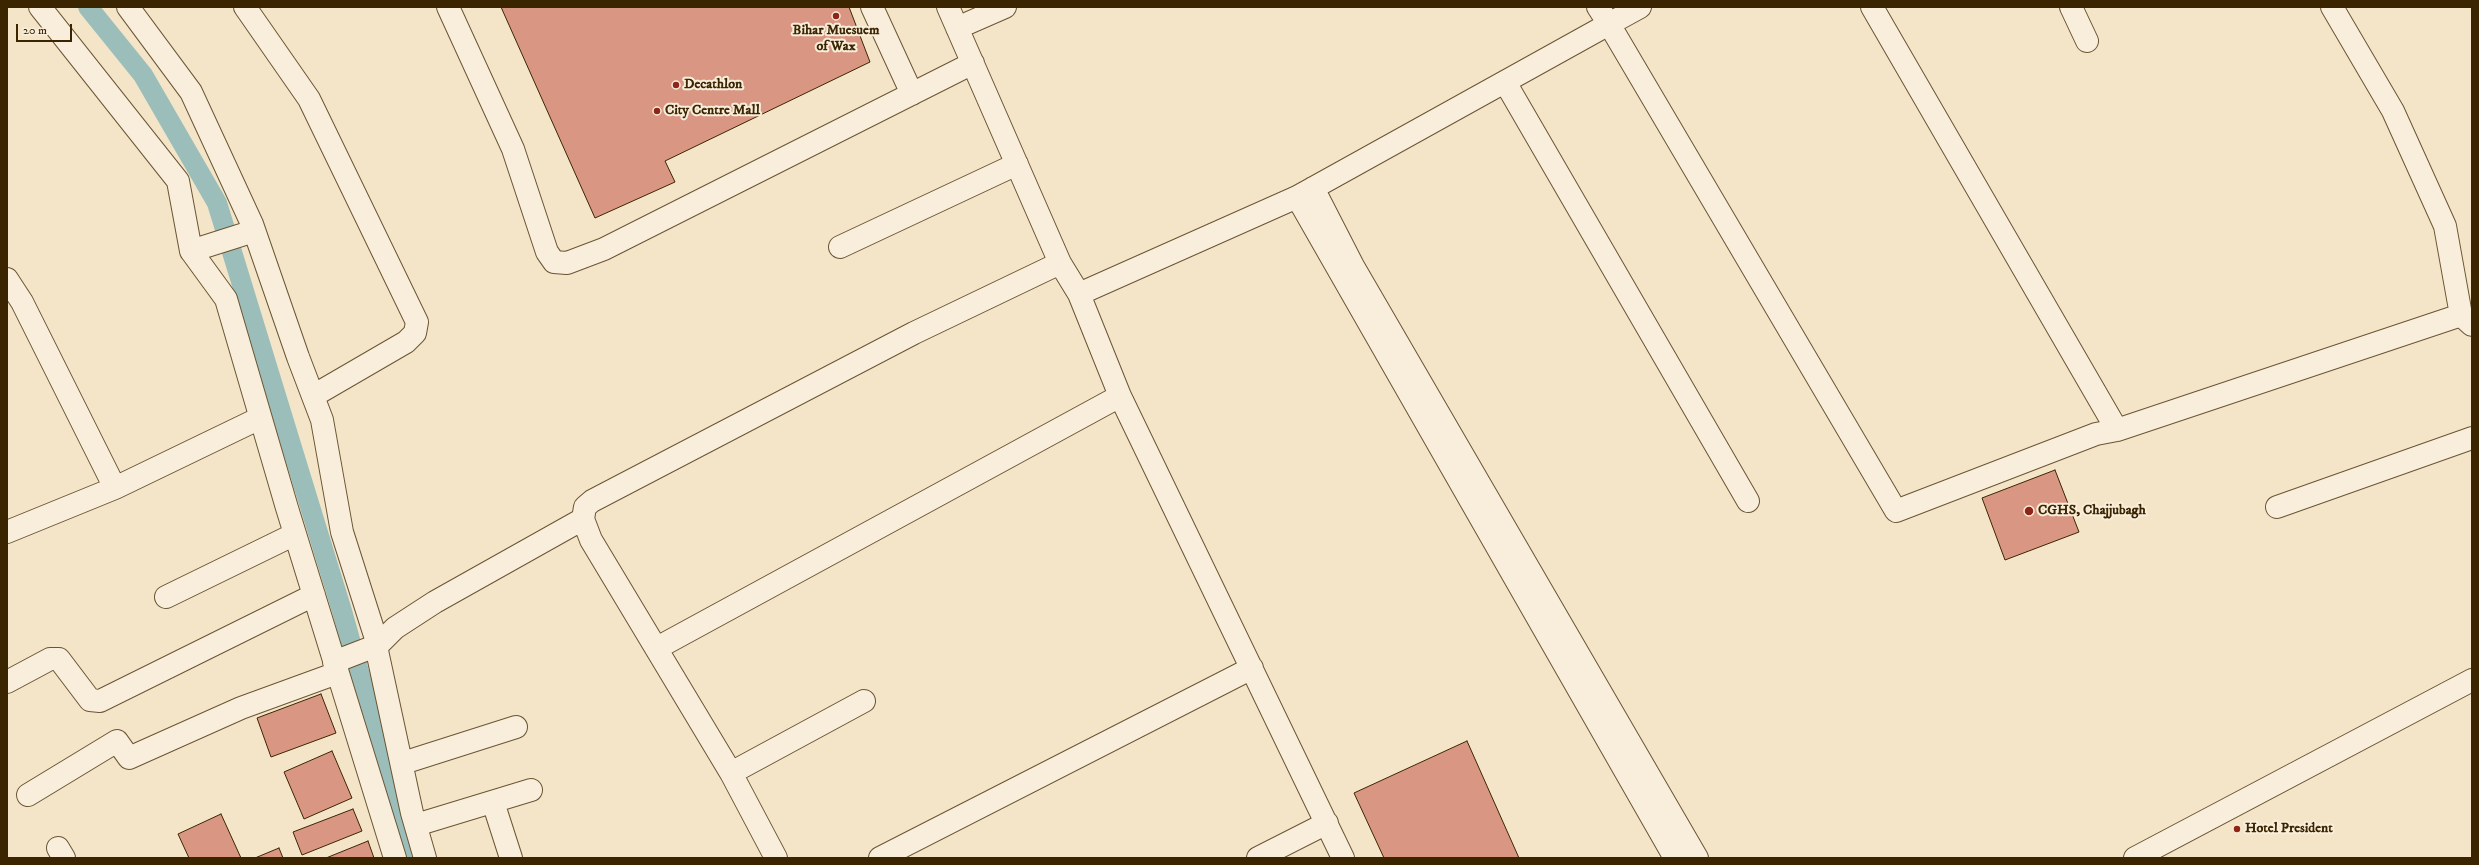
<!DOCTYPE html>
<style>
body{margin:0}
#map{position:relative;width:2479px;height:865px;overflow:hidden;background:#f4e5c8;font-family:"IM FELL DW Pica",serif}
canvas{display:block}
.frame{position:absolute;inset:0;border:8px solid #3b2501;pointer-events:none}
.scale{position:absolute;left:16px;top:24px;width:56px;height:18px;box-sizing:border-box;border:2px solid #3b2501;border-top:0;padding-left:5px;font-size:12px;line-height:14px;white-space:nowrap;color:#3b2501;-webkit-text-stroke:3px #f8eedb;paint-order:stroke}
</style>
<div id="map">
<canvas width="2479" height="865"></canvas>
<div class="frame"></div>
<div class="scale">20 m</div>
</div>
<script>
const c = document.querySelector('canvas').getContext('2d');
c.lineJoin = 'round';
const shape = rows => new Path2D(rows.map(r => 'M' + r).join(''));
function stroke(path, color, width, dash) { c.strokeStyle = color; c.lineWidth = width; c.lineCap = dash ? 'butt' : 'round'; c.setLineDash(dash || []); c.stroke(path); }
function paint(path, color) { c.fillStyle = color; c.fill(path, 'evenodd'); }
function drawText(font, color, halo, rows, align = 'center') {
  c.font = font + ' "IM FELL DW Pica",serif'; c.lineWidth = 4; c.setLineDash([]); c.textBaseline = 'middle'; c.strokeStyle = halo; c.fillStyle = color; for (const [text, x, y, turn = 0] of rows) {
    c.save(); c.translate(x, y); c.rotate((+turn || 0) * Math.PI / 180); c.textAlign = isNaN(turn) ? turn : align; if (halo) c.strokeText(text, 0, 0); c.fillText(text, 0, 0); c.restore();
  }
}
const canal = shape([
 [88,7,143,75,217,203,342,611,411,858]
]);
const building = shape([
 [501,7,849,7,870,62,665,161,675,182,595,218,501,7],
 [2055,470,2079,532,2005,560,1982,498,2055,470],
 [321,694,336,733,271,757,257,718,321,694],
 [1467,741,1519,858,1384,858,1354,793,1467,741],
 [332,751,352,798,304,819,284,772,332,751],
 [353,809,362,831,302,855,293,832,353,809],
 [221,814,241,858,189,858,178,834,221,814],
 [368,841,374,858,326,858,368,841],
 [279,848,283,858,255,858,279,848]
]);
const minor = shape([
 [40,7,178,181,191,251,226,299,287,508,395,858],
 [128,7,191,92,252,224,298,357,322,420,342,532,378,645,395,628,435,602,583,519],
 [245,7,309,99,417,322,415,333,406,342,313,396],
 [448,7,513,149,547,252,554,262,567,263,604,249,973,63],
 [872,7,912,94],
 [948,7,1060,263,1079,294,1120,396,1343,858],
 [1640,7,1609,24,1896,511,2096,434,2117,430,2461,315,2472,325],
 [1872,7,2117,430],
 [2071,7,2087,41],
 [2332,7,2393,111,2445,226,2461,315],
 [957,28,1005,7],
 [1505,82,1748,501],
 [1313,188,1353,266,1697,858],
 [1297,197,1675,858],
 [840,247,1017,164],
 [191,251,254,231],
 [7,279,22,302,115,488,260,418],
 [1079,294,1297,197,1609,24,1598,7],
 [2277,507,2472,438],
 [7,532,115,488],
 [166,597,295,534],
 [376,646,412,813,425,858],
 [657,648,1120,396],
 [334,662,378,645],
 [7,682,50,659,59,659,90,700,100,701,314,595],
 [403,763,516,727],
 [731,773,864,701],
 [28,795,117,741,129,758,241,708,337,673],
 [493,802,511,858],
 [416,825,531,790],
 [58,848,64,858],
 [776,858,731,773,591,540,583,519,585,507,592,501,914,333,1060,263],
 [880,858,1252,668],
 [1258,858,1327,823],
 [2135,858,2472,680]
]);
const markers = [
 [836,16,4,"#8f2418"],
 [676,85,4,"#8f2418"],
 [657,111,4,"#8f2418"],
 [2029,511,5,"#8f2418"],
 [2237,829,4,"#8f2418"]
];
const poiNames = [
 ["Bihar Muesuem",836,31,"center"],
 ["of Wax",836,47,"center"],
 ["Decathlon",684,85],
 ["City Centre Mall",665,111],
 ["CGHS, Chajjubagh",2038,511],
 ["Hotel President",2245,829]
];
stroke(canal, '#9cbebb', 20);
paint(building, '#d99783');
stroke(building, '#3b2501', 1);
stroke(minor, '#695533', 24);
stroke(minor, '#f8eedb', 22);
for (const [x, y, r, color] of markers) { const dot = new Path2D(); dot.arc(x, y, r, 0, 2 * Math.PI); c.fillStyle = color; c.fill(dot); stroke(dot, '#f8eedb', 1.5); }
drawText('bold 14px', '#3b2501', '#f8eedb', poiNames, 'left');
</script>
